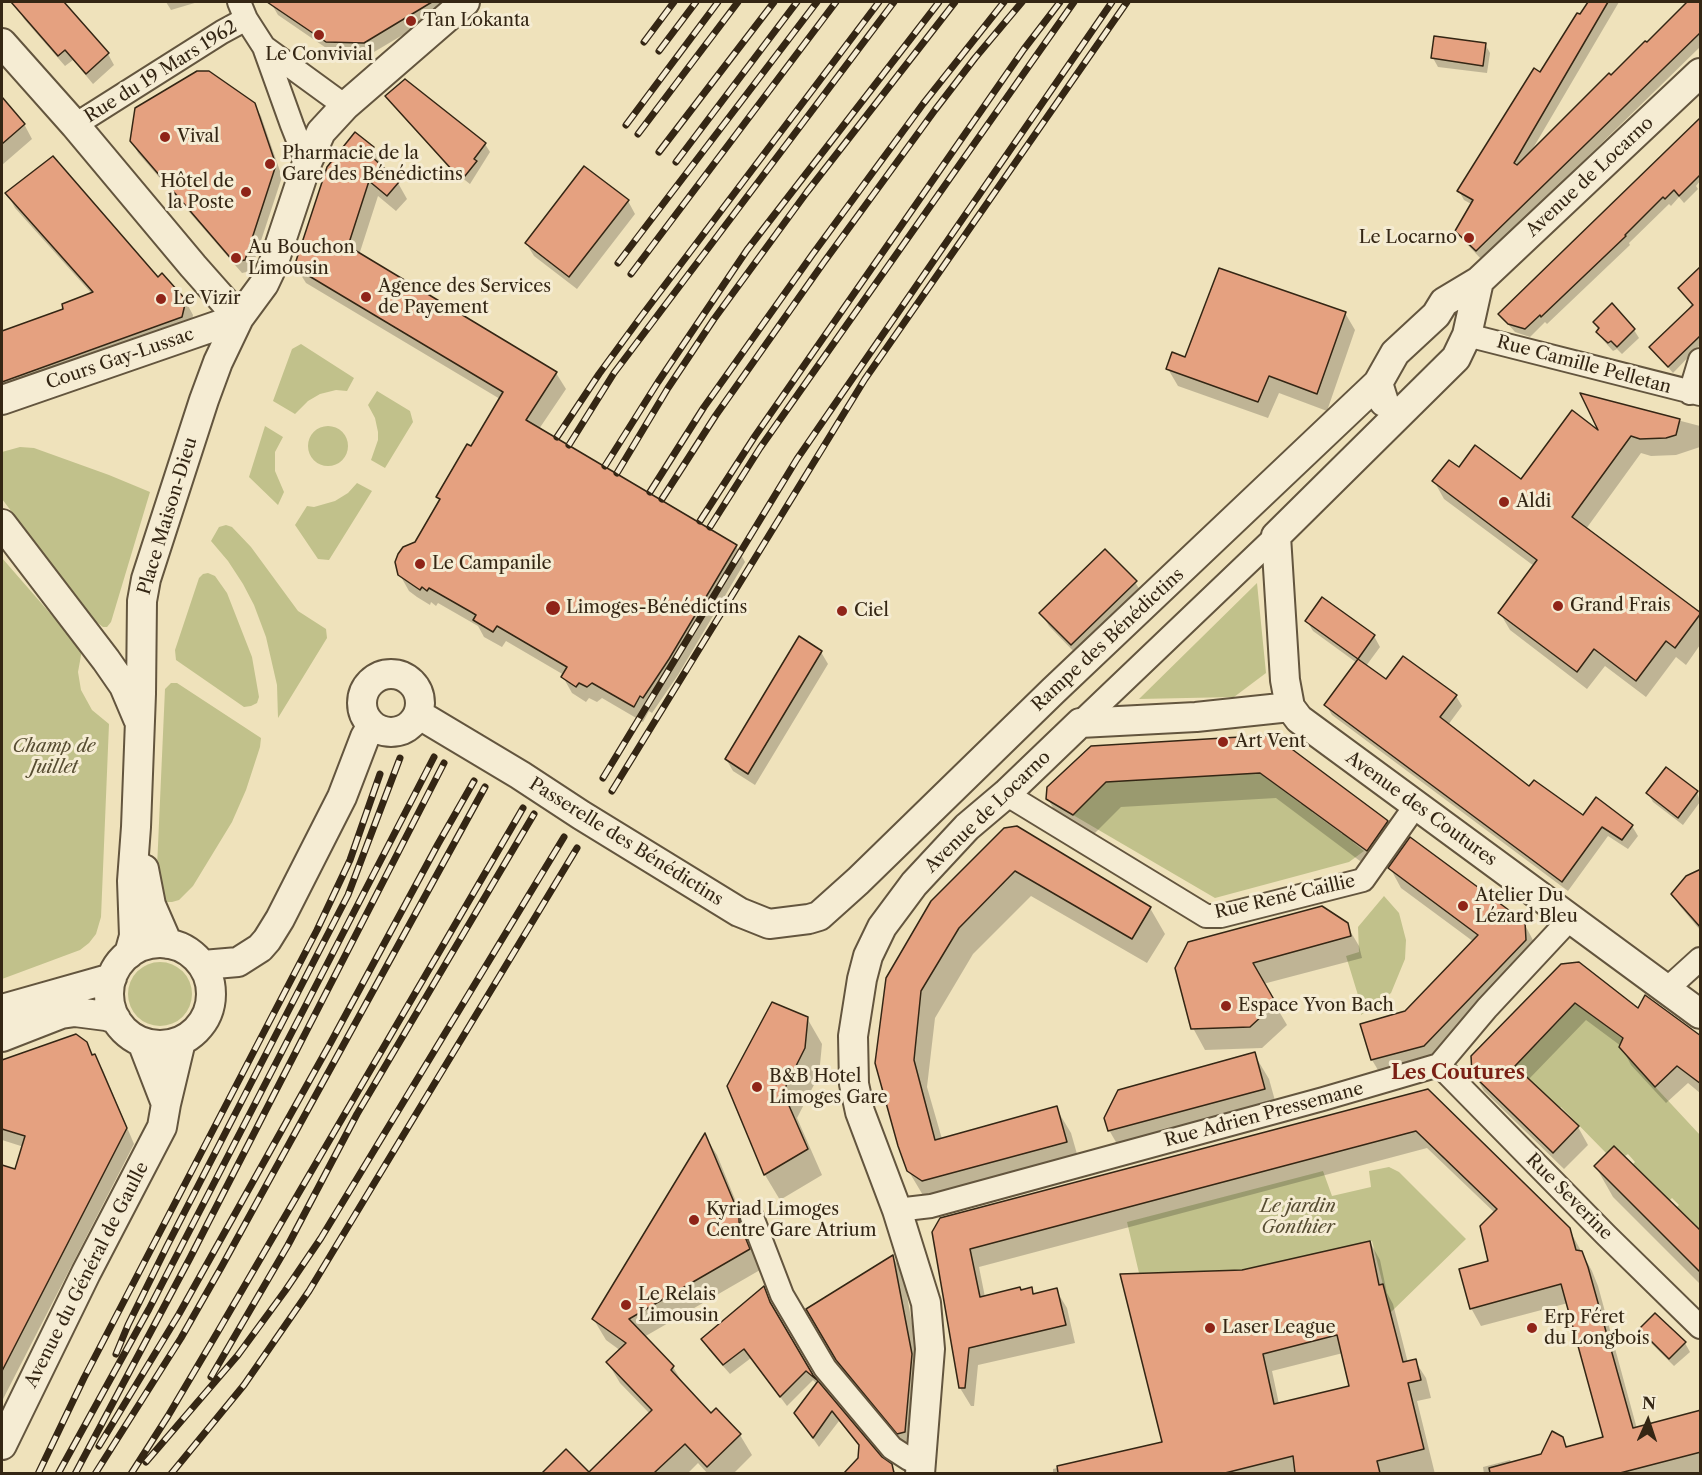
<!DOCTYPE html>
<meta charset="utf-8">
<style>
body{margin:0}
#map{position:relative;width:1702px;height:1475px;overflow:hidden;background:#efe2bb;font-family:"Libre Caslon Text",serif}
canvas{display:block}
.frame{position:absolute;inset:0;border:3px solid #342614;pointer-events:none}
.north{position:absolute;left:1618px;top:1391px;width:60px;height:60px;-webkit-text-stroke:4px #f5ecd3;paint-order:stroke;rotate:3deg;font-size:16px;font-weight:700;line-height:24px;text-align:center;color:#342614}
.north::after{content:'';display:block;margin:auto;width:21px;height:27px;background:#342614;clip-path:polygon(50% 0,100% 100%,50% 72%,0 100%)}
</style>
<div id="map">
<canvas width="1702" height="1475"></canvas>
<div class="frame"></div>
<div class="north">N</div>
</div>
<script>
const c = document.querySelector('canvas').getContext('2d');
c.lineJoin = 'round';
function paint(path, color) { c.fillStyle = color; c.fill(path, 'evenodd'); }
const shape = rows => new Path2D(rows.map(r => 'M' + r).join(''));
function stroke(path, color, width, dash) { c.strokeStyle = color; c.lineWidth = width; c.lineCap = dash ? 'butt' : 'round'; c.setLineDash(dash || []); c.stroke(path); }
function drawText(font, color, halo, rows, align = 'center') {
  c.font = font + ' "Libre Caslon Text",serif'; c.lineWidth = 6; c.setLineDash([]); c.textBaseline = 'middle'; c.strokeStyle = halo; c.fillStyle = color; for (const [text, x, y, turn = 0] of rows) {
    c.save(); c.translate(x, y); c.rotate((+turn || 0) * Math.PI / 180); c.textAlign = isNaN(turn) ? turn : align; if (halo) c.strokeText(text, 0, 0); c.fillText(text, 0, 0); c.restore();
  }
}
const green = shape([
 [301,344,354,378,347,391,336,390,320,394,308,401,295,414,273,401,292,349],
 [377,391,410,411,413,422,385,468,371,460,378,440,378,432,375,418,368,405],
 '308 446a20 20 0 1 1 40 0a20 20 0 1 1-40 0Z',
 [265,426,283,437,275,452,275,471,284,492,278,505,249,477],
 [20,447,34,448,109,475,150,492,111,622,107,627,103,627,95,621,2,499,2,452],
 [357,483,372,491,329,560,318,559,295,525,307,506,314,507,335,501,348,493],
 [226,525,232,527,251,547,298,611,326,629,327,638,278,718,277,685,266,637,254,605,243,584,228,561,211,541,219,527],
 [2,558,82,650,78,672,81,690,92,710,109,724,101,917,96,934,89,943,80,950,2,979],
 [208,573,215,576,227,593,252,657,259,697,257,703,251,706,244,707,176,660,175,650,199,578,203,574],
 [1257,583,1266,673,1234,697,1139,699],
 [171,683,177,683,261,738,260,747,246,790,232,822,193,886,179,900,172,902,166,902,160,897,156,890,165,689],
 [1254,769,1301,804,1304,801,1314,809,1312,812,1342,834,1344,831,1355,839,1353,842,1364,851,1349,862,1215,898,1073,815,1106,781],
 [1384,896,1399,913,1406,940,1405,959,1391,993,1361,1015,1361,1005,1346,956,1359,952,1358,927],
 '128 994a32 32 0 1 1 64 0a32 32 0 1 1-64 0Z',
 [1572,1001,1623,1039,1619,1048,1700,1135,1700,1231,1676,1208,1679,1205,1672,1198,1669,1201,1633,1164,1635,1162,1628,1154,1625,1156,1614,1146,1607,1154,1561,1107,1558,1110,1549,1099,1518,1069,1507,1069,1524,1056,1541,1040,1548,1027,1551,1029,1560,1020,1557,1017],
 [1389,1167,1399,1172,1466,1239,1390,1313,1372,1241,1242,1270,1139,1273,1127,1222,1323,1171,1332,1196,1371,1187,1369,1171]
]);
const shadow = shape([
 [21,2,62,2,108,54,114,65,93,84,73,60,65,66,24,19,18,8,23,3],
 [166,2,198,2,171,10],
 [272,2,453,2,438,14,369,55,335,54,278,15,271,3],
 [1589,2,1619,2,1532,150,1695,2,1700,2,1700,47,1482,260,1463,240,1457,231,1473,205,1464,200,1459,191],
 [1485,44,1490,53,1487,73,1438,67,1433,58],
 [387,96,485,144,490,152,470,184,461,177,459,179,392,104],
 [2,99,24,124,32,139,2,165],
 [254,104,261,116,281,174,281,180,251,271,242,273,138,153,132,141],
 [1700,119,1700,181,1696,186,1698,189,1684,203,1679,197,1671,206,1669,204,1629,243,1630,245,1547,324,1545,322,1530,337,1515,332,1500,315],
 [373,148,383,164,381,167,398,183,407,199,396,211,378,196,359,255,556,373,566,389,539,429,736,546,745,562,678,675,652,713,649,711,643,722,602,698,597,702,589,698,586,702,572,693,563,677,564,675,506,641,502,647,484,637,478,626,438,603,436,606,431,602,430,605,417,597,409,591,400,575,415,543,440,501,438,497,471,448,500,399,306,283,296,267],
 [7,193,158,279,185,300,193,315,190,332,2,399,2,328,3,332,65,310,92,294,15,208],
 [628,201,635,214,577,289,534,256,526,243],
 [1700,278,1700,345,1673,373,1651,347,1691,308,1690,306,1692,304,1680,289],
 [1345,313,1355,330,1327,411,1279,393,1268,418,1178,386,1168,369,1186,359],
 [1595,323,1634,330,1639,338,1622,354,1617,349,1613,351,1603,340],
 [1582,395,1700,426,1700,447,1676,455,1651,456,1641,453,1586,529,1700,615,1700,645,1686,665,1676,657,1646,697,1605,666,1587,689,1510,630,1500,613,1534,566,1444,499,1434,481,1459,469,1521,481,1602,435],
 [1135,582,1143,595,1079,657,1049,626,1041,613],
 [1322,599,1374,636,1380,647,1366,666,1387,681,1456,696,1462,706,1448,725,1530,789,1583,817,1632,826,1638,836,1628,849,1608,836,1568,891,1332,715,1326,705,1357,663,1313,631,1307,621],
 [821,652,828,664,755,785,733,771,726,759],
 [1273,736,1387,822,1403,849,1524,923,1535,944,1435,1066,1384,1080,1372,1060,1362,1025,1406,1012,1474,942,1401,888,1389,866,1380,876,1276,798,1121,807,1088,840,1063,825,1048,799,1048,788],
 [1697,792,1700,802,1683,825,1653,802,1648,793],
 [1005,830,1150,908,1165,934,1147,963,1031,896,973,954,935,1018,927,1087,942,1139,1056,1108,1071,1133,1081,1168,924,1197,908,1170,899,1146,932,902],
 [1673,894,1700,901,1700,930,1679,905],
 [1346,924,1359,946,1362,958,1263,984,1287,1025,1262,1048,1205,1050,1193,1028,1176,968],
 [1561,965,1639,1010,1700,1054,1700,1093,1688,1083,1666,1103,1631,1065,1621,1046,1586,1020,1528,1080,1578,1127,1588,1145,1564,1169,1484,1091,1474,1073],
 [807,1018,822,1044,819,1075,797,1118,822,1175,780,1200,765,1175,729,1086],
 [76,1036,86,1043,103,1070,134,1144,2,1401,2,1166,16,1170,24,1147,2,1140,2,1062],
 [1254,1054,1269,1079,1279,1115,1124,1156,1109,1130],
 [1428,1090,1569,1229,1592,1271,1598,1286,1637,1429,1700,1412,1700,1472,1484,1474,1483,1467,1510,1460,1512,1464,1542,1455,1562,1438,1568,1448,1605,1438,1568,1303,1481,1326,1471,1308,1490,1262,1495,1213,1427,1148,979,1267,985,1297,1031,1288,1035,1295,1056,1290,1067,1308,1075,1343,978,1365,974,1406,971,1406,960,1388,933,1232],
 [705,1136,717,1155,750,1236,760,1270,644,1337,673,1367,685,1387,711,1415,740,1435,752,1455,733,1474,708,1474,698,1463,687,1474,590,1474,650,1414,620,1383,608,1363,621,1351,606,1340,594,1320],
 [1596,1167,1700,1233,1700,1284,1613,1197],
 [1370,1242,1380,1260,1387,1293,1393,1304,1408,1363,1415,1361,1426,1378,1431,1398,1417,1401,1435,1474,1359,1474,1358,1467,1333,1474,1327,1474,1324,1469,1306,1474,1050,1474,1053,1473,1053,1469,1164,1443,1243,1271],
 [1343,1353,1350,1387,1279,1404,1272,1371],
 [893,1257,903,1274,921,1373,909,1450,848,1378,808,1310],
 [764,1288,775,1313,813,1377,881,1458,891,1465,896,1474,857,1474,853,1466,859,1459,860,1447,839,1421,819,1447,795,1413,817,1384,813,1380,787,1406,751,1358,730,1374,709,1350,703,1339],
 [1655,1315,1685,1343,1690,1352,1674,1366,1646,1338,1641,1329],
 [566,1451,588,1474,544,1474]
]);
const building = shape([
 [11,2,64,2,109,53,86,74,65,50,58,56,11,2],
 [267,2,432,2,364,43,326,42,267,2],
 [1588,2,1608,2,1514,163,1517,165,1609,73,1611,75,1645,41,1647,42,1687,2,1701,2,1701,32,1476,251,1455,231,1473,200,1457,191,1534,68,1540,72,1577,13,1580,14,1588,2],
 [1434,36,1486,43,1483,66,1431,58,1434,36],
 [197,71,209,71,255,103,275,162,275,168,245,260,234,262,130,141,135,108,197,71],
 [405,79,486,143,474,159,477,161,465,176,456,170,454,172,385,96,405,79],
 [2,97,25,124,2,144,2,97],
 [1701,117,1701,174,1679,196,1674,190,1665,199,1663,197,1625,235,1626,236,1541,317,1540,315,1525,329,1508,324,1498,314,1701,117],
 [355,132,374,147,370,155,399,182,387,196,369,181,348,246,557,372,526,420,737,545,669,659,643,698,640,696,634,707,592,683,587,687,579,683,576,687,561,677,567,667,497,626,493,632,473,620,476,615,471,612,429,588,427,591,422,587,420,590,398,575,395,562,398,554,403,547,415,542,440,499,436,497,467,444,471,446,503,392,294,267,327,167,355,132],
 [53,156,158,277,162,273,186,300,182,317,2,382,2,331,63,309,62,304,93,292,5,193,53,156],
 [584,166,629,200,569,277,525,243,584,166],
 [1701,266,1701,335,1668,367,1649,347,1693,305,1678,288,1701,266],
 [1219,268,1346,312,1317,394,1269,376,1258,402,1166,369,1172,352,1185,357,1219,268],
 [1612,303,1635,329,1617,347,1611,341,1608,343,1596,332,1599,328,1593,322,1612,303],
 [1580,393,1680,419,1676,435,1666,438,1640,439,1631,436,1572,517,1701,613,1675,648,1666,641,1636,681,1594,649,1577,672,1498,613,1537,560,1432,481,1449,460,1459,467,1475,445,1521,479,1572,410,1598,430,1580,393],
 [1105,549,1137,581,1071,645,1039,613,1105,549],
 [1322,597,1375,635,1358,659,1386,679,1403,656,1457,695,1440,717,1529,786,1534,780,1583,815,1596,797,1633,825,1622,840,1602,827,1562,882,1324,705,1358,659,1305,621,1322,597],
 [799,636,822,651,748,774,725,759,799,636],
 [1273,735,1387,820,1388,821,1367,851,1260,773,1106,782,1073,815,1046,799,1047,787,1091,746,1273,735],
 [1666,767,1698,791,1678,818,1646,793,1666,767],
 [1017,826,1151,907,1132,939,1015,871,959,928,921,991,914,1060,935,1140,1057,1106,1067,1142,922,1181,907,1171,898,1146,875,1063,886,978,931,901,1004,828,1017,826],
 [1410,837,1525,922,1526,940,1424,1046,1371,1060,1360,1024,1405,1011,1478,935,1388,868,1410,837],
 [1701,869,1701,928,1671,894,1686,876,1701,869],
 [1322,906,1348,923,1351,936,1253,963,1276,1003,1250,1027,1191,1029,1175,968,1188,942,1322,906],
 [1579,962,1638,1008,1645,995,1701,1036,1701,1084,1677,1066,1655,1087,1619,1047,1623,1038,1575,1003,1515,1066,1579,1126,1553,1153,1472,1074,1471,1056,1561,964,1579,962],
 [772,1002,808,1017,805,1048,783,1092,808,1149,764,1175,727,1086,772,1002],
 [76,1034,87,1042,92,1055,95,1054,127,1128,2,1371,2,1165,15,1169,25,1136,2,1129,2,1060,76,1034],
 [1255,1052,1265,1089,1108,1131,1104,1118,1118,1090,1255,1052],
 [1428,1089,1570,1228,1576,1250,1582,1251,1588,1267,1633,1428,1701,1410,1701,1452,1620,1473,1490,1473,1489,1468,1541,1454,1552,1431,1563,1437,1566,1447,1603,1437,1561,1284,1470,1309,1459,1269,1488,1261,1480,1226,1497,1209,1416,1131,970,1249,980,1297,1020,1287,1021,1290,1032,1287,1033,1294,1057,1288,1066,1325,969,1348,965,1388,959,1388,932,1232,940,1218,1428,1089],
 [705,1133,739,1214,739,1222,750,1249,629,1319,674,1366,671,1370,711,1413,716,1408,741,1434,707,1467,685,1444,654,1473,542,1473,566,1449,589,1472,652,1410,606,1362,626,1343,592,1319,705,1133],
 [1614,1146,1701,1231,1701,1273,1594,1166,1614,1146],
 [1370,1241,1379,1285,1383,1284,1403,1362,1416,1359,1421,1380,1408,1383,1424,1449,1377,1461,1380,1473,1295,1473,1293,1456,1225,1473,1058,1473,1057,1466,1162,1442,1120,1274,1242,1270,1370,1241],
 [1337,1335,1349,1386,1274,1404,1263,1354,1337,1335],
 [893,1255,912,1354,905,1432,897,1434,836,1360,806,1309,893,1255],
 [764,1286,770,1302,813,1375,882,1457,892,1464,894,1473,844,1473,858,1458,859,1445,832,1411,813,1438,794,1413,818,1381,806,1371,780,1397,744,1349,723,1365,701,1339,764,1286],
 [1655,1313,1686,1342,1669,1359,1639,1329,1655,1313]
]);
const minor = shape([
 [239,2,246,19,264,47,292,125,307,163],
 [264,47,345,106],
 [75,125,222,32,246,19],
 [1467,335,1700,394],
 [1690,393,1700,360],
 [1080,723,1276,536],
 [1006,794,1206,916,1221,916,1363,880,1416,805],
 [1667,989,1700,959],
 [1439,1065,1606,1235,1700,1327],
 [897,1210,931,1206,1323,1099,1439,1065,1487,1008,1570,919],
 [752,1217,782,1295,825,1368,892,1448,909,1459,921,1462]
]);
const tertiary = shape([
 [2,43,75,125,193,266,239,318],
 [2,400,239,318],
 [1384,402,1378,383,1395,353,1436,315,1444,302,1479,281,1700,73],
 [2,524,106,660,124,686,138,719],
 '362 703a29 29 0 1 1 58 0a29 29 0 1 1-58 0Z',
 [1290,707,1299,719,1700,1014],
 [418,714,520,775,581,815,739,912,769,924,809,919,819,916,858,881,1053,691,1378,383],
 [144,869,151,905,168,944],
 '109 994a51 51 0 1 1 102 0a51 51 0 1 1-102 0Z',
 [129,954,134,936,132,881,136,827,141,694,142,601,146,579,204,400,218,362,239,318,264,284,273,265,307,163,321,132,345,106,465,2],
 [203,965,238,962,260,948,267,940,280,919,342,797,365,737,372,725],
 [2,1009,112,978],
 [2,1037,61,1014,75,1012,106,1016,116,1019],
 [142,1042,166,1104],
 [2,1445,86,1273,162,1127,166,1104,181,1041],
 [920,1474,930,1349,926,1303,897,1210,860,1112,854,1084,853,1036,862,979,868,956,882,927,914,884,967,827,1006,794,1080,723,1196,717,1290,707,1285,680,1276,536,1456,358,1467,335,1479,281]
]);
const rail = shape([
 [644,42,674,2],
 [659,51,696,2],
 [626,125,718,2],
 [638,134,738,2],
 [659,152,774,2],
 [676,162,797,2],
 [618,263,817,2],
 [631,274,836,2],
 [557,437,599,374,640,318,879,2],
 [569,445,614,373,894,2],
 [605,466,658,382,747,250,939,2],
 [617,473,668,388,714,319,807,192,955,2],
 [650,492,704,407,812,255,923,104,1004,2],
 [662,499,716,415,824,262,935,110,975,58,1022,2],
 [700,521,755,436,1024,49,1060,2],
 [710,527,760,448,1074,2],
 [603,778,797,459,1112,2],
 [612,791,865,379,1127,2],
 [116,1354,128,1325,167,1246,348,895,400,758],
 [211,1377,288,1245,357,1114,534,814],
 [99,1446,179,1314,331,1042,438,844,474,781],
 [146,1462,238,1355,285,1291,321,1238,564,837],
 [38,1474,84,1378,317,930,350,860,380,774],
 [58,1474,149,1309,434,757],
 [75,1474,190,1258,444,763],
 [95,1474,181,1338,222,1266,485,787],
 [131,1474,168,1416,220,1328,523,808],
 [171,1474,244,1385,309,1291,577,848]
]);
const markers = [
 [411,21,6,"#8f2418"],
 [319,35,6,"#8f2418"],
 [165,137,6,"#8f2418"],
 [270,164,6,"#8f2418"],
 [246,192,6,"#8f2418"],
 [1469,238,6,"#8f2418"],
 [236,258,6,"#8f2418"],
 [366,297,6,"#8f2418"],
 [161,299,6,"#8f2418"],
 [1504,502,6,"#8f2418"],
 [420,564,6,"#8f2418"],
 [1558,606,6,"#8f2418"],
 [553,608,8,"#8f2418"],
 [842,611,6,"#8f2418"],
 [1223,742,6,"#8f2418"],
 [1463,906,6,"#8f2418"],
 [1226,1006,6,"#8f2418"],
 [757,1087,6,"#8f2418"],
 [694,1220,6,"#8f2418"],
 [626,1305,6,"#8f2418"],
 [1210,1328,6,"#8f2418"],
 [1532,1328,6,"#8f2418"]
];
const poiNames = [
 ["Tan Lokanta",423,21],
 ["Le Convivial",319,55,"center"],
 ["Vival",177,137],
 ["Pharmacie de la",282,154],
 ["Gare des Bénédictins",282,175],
 ["Hôtel de",234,182,"right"],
 ["la Poste",234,203,"right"],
 ["Le Locarno",1457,238,"right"],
 ["Au Bouchon",248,248],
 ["Limousin",248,269],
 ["Agence des Services",378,287],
 ["de Payement",378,308],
 ["Le Vizir",173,299],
 ["Aldi",1516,502],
 ["Le Campanile",432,564],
 ["Grand Frais",1570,606],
 ["Limoges-Bénédictins",566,608],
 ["Ciel",854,611],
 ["Art Vent",1235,742],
 ["Atelier Du",1475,896],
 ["Lézard Bleu",1475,917],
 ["Espace Yvon Bach",1238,1006],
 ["B&B Hotel",769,1077],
 ["Limoges Gare",769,1098],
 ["Kyriad Limoges",706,1210],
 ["Centre Gare Atrium",706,1231],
 ["Le Relais",638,1295],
 ["Limousin",638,1316],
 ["Erp Féret",1544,1318],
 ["du Longbois",1544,1339],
 ["Laser League",1222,1328]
];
const streetNames = [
 ["Rue du 19 Mars 1962",161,72,-32],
 ["Avenue de Locarno",1590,177,-43],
 ["Cours Gay-Lussac",120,359,-19],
 ["Rue Camille Pelletan",1584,365,15],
 ["Place Maison-Dieu",168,516,-73],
 ["Rampe des Bénédictins",1108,640,-43],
 ["Avenue des Coutures",1421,809,36],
 ["Avenue de Locarno",988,812,-44],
 ["Passerelle des Bénédictins",626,842,32],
 ["Rue René Caillie",1285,897,-13],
 ["Rue Adrien Pressemane",1264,1115,-15],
 ["Rue Severine",1569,1197,45],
 ["Avenue du Général de Gaulle",87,1275,-63]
];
const parkNames = [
 ["Champ de",54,747],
 ["Juillet",54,768],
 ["Le jardin",1298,1207],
 ["Gonthier",1298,1228]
];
const neighbourhoodNames = [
 ["Les Coutures",1458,1073]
];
paint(green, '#c1c18b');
paint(shadow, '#0003');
paint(building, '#e5a180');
stroke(building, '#342614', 1.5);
stroke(minor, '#63553e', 26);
stroke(tertiary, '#63553e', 32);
stroke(minor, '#f5ecd3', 22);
stroke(tertiary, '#f5ecd3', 28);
stroke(rail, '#342614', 7);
stroke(rail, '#f5ecd3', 4.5, [14]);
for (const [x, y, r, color] of markers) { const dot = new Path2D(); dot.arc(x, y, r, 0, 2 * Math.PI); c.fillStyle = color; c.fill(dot); stroke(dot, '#f5ecd3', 2); }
drawText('18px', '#342614', '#f5ecd3', poiNames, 'left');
drawText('18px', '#342614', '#f5ecd3', streetNames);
drawText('italic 18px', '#574d32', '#f5ecd3', parkNames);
drawText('bold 20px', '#7a1f14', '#f5ecd3', neighbourhoodNames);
</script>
